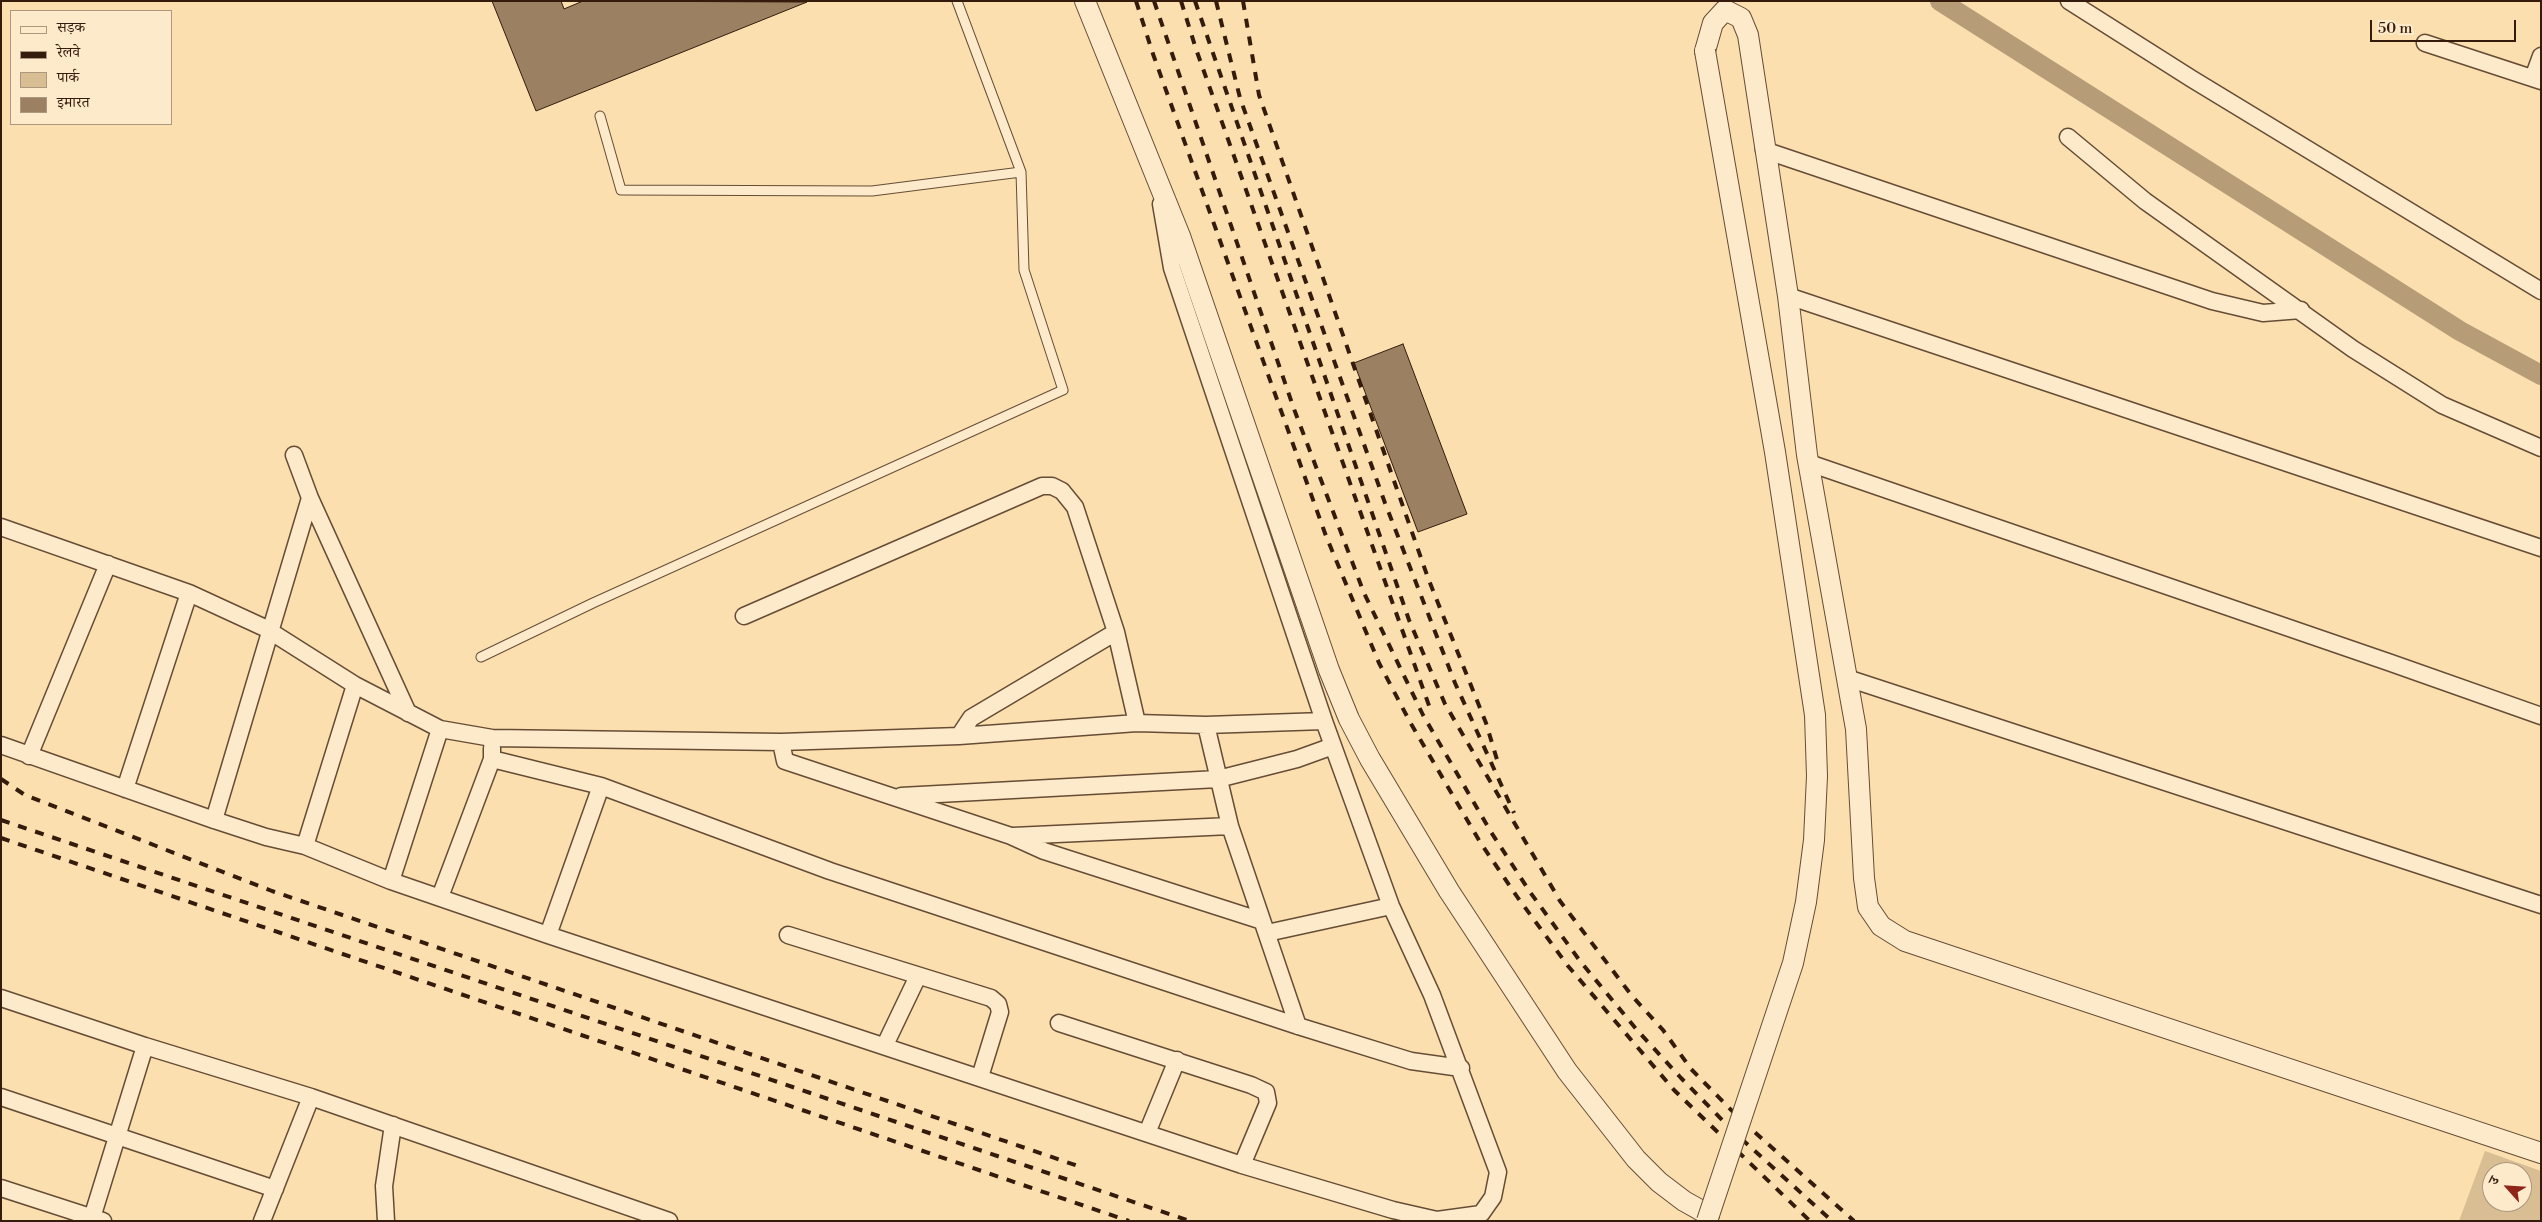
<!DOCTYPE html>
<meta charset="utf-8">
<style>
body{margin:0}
#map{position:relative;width:2542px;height:1222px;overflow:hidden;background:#fbdfaf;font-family:"Libre Bodoni","Noto Serif Devanagari",serif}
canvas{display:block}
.frame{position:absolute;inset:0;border:2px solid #341b0c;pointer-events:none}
.legend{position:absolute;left:10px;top:10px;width:162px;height:115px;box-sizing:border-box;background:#fceacb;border:1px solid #ac977f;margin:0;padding:6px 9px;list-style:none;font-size:15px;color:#341b0c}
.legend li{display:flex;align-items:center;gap:10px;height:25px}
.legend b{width:25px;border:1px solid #ac977f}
.north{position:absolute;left:2482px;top:1162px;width:50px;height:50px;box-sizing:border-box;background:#fceacb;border:1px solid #ac977f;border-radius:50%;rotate:296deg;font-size:14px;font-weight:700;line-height:20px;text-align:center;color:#341b0c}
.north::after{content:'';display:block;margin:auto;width:18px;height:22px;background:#8f2418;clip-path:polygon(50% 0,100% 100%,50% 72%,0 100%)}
.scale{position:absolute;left:2370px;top:20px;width:146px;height:22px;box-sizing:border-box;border:2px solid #341b0c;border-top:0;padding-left:6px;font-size:15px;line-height:18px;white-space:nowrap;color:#341b0c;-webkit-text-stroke:4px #fceacb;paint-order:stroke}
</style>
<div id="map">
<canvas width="2542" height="1222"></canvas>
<div class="frame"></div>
<ul class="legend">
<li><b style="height:6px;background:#fceacb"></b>सड़क</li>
<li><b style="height:6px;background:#341b0c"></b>रेलवे</li>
<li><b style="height:14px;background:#d9be93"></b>पार्क</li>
<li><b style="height:14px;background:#9b8161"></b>इमारत</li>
</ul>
<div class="north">उ</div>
<div class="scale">50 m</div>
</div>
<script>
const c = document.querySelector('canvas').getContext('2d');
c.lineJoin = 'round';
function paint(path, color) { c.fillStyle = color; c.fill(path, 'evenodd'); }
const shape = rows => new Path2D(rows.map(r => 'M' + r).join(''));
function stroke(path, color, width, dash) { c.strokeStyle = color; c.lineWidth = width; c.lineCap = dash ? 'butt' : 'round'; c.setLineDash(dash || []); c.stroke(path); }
const green = shape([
 [2485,1151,2541,1171,2541,1221,2459,1221],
 [2492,1172,2522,1172,2522,1202,2492,1202]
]);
const canal = shape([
 [1940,1,2460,331,2541,375]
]);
const building = shape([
 [492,1,561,1,564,9,583,1,807,2,536,111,492,1],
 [1403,344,1467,514,1418,532,1354,363,1403,344]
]);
const service = shape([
 [600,116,621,190,872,191,1021,172],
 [481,657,593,603,1063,390,1024,270,1021,172,957,1]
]);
const minor = shape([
 [2069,1,2192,79,2541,291],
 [2425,43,2541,81],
 [2533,78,2541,56],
 [2068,137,2145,201,2353,349,2442,405,2541,448],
 [1764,150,2212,301,2263,313,2301,310],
 [1788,296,2541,548],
 [294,455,310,498,408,713],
 [1809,463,2391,663,2541,716],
 [1,527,189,593,265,628,355,685,440,729,492,738,781,742,959,736,1137,723,1206,725,1324,721],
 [744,616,1042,486,1052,486,1062,491,1075,507,1116,632,1137,723],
 [1847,678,2541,905],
 [1206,725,1230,826,1298,1026],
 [959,736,971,718,1116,632],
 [781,742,785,761,1011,836,1044,851,1262,921],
 [1,745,214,820,266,837,305,846,391,881,548,935,1242,1165,1393,1210,1437,1220,1481,1214,1493,1197,1498,1172,1432,995,1391,906,1324,721,1172,268,1161,204],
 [29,756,108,564],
 [492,759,601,786,830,871,1298,1026,1411,1061,1461,1068],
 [125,789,189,593],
 [901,796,1218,779,1297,759,1333,746],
 [214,820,310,498],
 [1013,836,1230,826],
 [305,846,355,685],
 [391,881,440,729],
 [440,897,492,759,492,748],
 [1267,933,1391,906],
 [548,935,601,786],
 [788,935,991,998,998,1004,1000,1012,980,1077],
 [1,998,145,1046,311,1097,669,1221],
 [1059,1023,1251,1085,1266,1092,1268,1103,1242,1165],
 [885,1045,918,976],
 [1,1097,275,1189],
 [1147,1133,1177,1060],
 [1,1188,103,1221],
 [91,1221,145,1046],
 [262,1221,311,1097],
 [386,1221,384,1186,393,1125]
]);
const tertiary = shape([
 [1085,1,1180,236,1329,670,1349,719,1370,759,1449,891,1567,1071,1636,1159,1659,1182,1684,1201,1709,1215],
 [1705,51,1713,23,1725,10,1741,18,1748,35,1788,296,1807,455,1856,729,1864,878,1868,907,1881,926,1905,941,2541,1153]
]);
const rail = shape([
 [1136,1,1153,54,1326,536,1379,663,1410,722,1480,842,1518,898,1568,966,1674,1090,1810,1221],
 [1154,1,1294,409,1364,593,1423,715,1491,832,1530,892,1580,961,1637,1030,1681,1078,1735,1133,1832,1221],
 [1181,1,1196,49,1432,714],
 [1195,1,1409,620,1445,704,1560,901,1632,996,1663,1030,1691,1069,1741,1120,1854,1221],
 [1216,1,1240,98,1385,503,1455,683,1514,813],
 [1243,1,1259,95,1428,578,1486,723,1498,763],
 [1,779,25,795,272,891,1081,1167],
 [1,820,1190,1221],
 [1,838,1129,1221]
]);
const tertiaryBridge = shape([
 [1705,51,1775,452,1815,715,1817,776,1814,840,1806,902,1793,963,1707,1221]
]);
paint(green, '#d9be93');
stroke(canal, '#b79c78', 20);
paint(building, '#9b8161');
stroke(building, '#341b0c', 1);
stroke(service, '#664c35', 11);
stroke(minor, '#664c35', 19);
stroke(tertiary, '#664c35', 22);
stroke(service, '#fceacb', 9);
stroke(minor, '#fceacb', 16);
stroke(tertiary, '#fceacb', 20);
stroke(rail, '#341b0c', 4, [9, 9]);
stroke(tertiaryBridge, '#664c35', 22, []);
stroke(tertiaryBridge, '#fceacb', 20);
</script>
